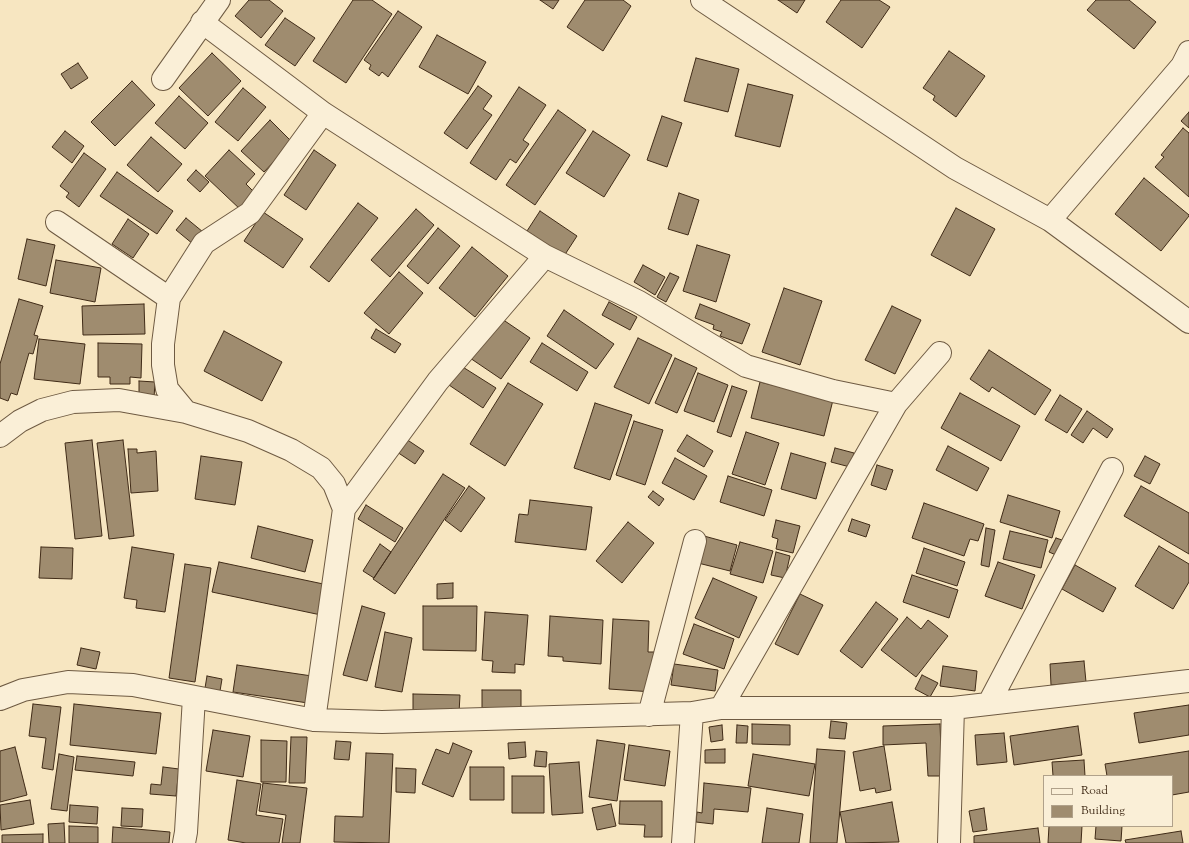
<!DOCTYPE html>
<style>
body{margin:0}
#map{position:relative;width:1189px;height:843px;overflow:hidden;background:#f7e6c1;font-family:"Sorts Mill Goudy",serif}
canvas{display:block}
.legend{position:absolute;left:1043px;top:775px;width:130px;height:52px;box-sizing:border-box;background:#faefd7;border:1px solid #b0a18a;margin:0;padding:5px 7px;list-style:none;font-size:12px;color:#402b17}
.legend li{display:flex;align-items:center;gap:8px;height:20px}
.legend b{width:20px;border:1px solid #b0a18a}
</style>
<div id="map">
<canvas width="1189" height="843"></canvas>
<ul class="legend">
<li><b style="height:5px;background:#faefd7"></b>Road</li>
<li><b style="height:11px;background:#9f8c6f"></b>Building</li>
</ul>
</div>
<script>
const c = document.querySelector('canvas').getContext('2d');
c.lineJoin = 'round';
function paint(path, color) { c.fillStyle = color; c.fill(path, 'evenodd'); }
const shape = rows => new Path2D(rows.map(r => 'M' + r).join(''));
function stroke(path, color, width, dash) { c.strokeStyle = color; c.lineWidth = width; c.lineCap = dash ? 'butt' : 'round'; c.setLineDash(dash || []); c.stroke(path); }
const building = shape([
 [249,0,269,0,283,11,261,38,235,16,249,0],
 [353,0,372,0,392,14,346,83,313,61,353,0],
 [540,0,559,0,553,9,540,0],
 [585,0,623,0,631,6,603,51,567,27,585,0],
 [778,0,805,0,797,13,778,0],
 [841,0,879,0,890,7,862,48,826,22,841,0],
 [1096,0,1129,0,1156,22,1134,49,1087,10,1096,0],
 [398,11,422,27,388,77,382,72,379,76,369,69,371,65,364,60,398,11],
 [285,18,315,38,295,66,265,45,285,18],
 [437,35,486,62,468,94,419,67,437,35],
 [949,51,985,76,956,117,933,100,935,96,923,88,949,51],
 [212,53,241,81,208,116,179,88,212,53],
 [696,58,739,69,728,112,684,101,696,58],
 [78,63,88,78,71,89,61,74,78,63],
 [132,81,155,105,115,146,91,122,132,81],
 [748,84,793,95,780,147,735,136,748,84],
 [478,86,492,96,483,109,492,115,467,149,444,133,478,86],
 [519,87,546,105,523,140,529,144,516,163,510,159,496,180,470,163,519,87],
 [243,88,266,107,238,141,215,122,243,88],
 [179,96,208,123,185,149,155,123,179,96],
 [558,110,586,130,535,205,506,185,558,110],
 [1189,112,1189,128,1181,121,1189,112],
 [662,116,682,123,667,167,647,160,662,116],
 [270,120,292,142,264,172,241,151,270,120],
 [1183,128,1189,133,1189,197,1155,167,1164,157,1161,155,1183,128],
 [65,131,84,146,72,163,52,147,65,131],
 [593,131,630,155,604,197,566,173,593,131],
 [151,137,182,164,158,192,127,165,151,137],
 [229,150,255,174,246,184,257,195,242,211,205,176,229,150],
 [314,150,336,165,306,210,284,195,314,150],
 [84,153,106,169,79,207,66,197,69,193,60,186,84,153],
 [196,170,209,182,200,192,187,180,196,170],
 [117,172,173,211,157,234,100,196,117,172],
 [1144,178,1189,215,1189,216,1161,251,1115,214,1144,178],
 [679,193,699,200,688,235,668,229,679,193],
 [358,203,378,218,329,282,310,267,358,203],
 [956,208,995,229,970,276,931,255,956,208],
 [416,209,434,225,390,277,371,260,416,209],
 [540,211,577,236,564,256,527,231,540,211],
 [263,212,303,239,283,268,244,241,263,212],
 [186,218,203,232,193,244,176,230,186,218],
 [128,219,149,234,133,258,112,244,128,219],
 [438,228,460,246,428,284,407,266,438,228],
 [27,239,55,245,46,286,18,279,27,239],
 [697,245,730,255,716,302,683,291,697,245],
 [472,247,508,276,475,317,439,288,472,247],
 [56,260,101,268,95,302,50,293,56,260],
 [643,265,665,277,655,295,634,282,643,265],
 [399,272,423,293,389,334,364,313,399,272],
 [670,273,679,277,666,302,657,297,670,273],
 [784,288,822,301,800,365,762,352,784,288],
 [19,299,43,306,34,335,38,336,33,354,29,353,17,395,11,393,8,401,0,398,0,364,19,299],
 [609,302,637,317,630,330,602,315,609,302],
 [144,304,145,334,83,335,82,306,144,304],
 [700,304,750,324,742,344,720,336,722,332,713,329,714,325,695,318,700,304],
 [892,306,921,320,895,374,865,360,892,306],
 [564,310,614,344,596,369,547,336,564,310],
 [499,317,530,338,501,379,470,358,499,317],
 [376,329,401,344,395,353,371,338,376,329],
 [224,331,282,362,262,401,204,371,224,331],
 [638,338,672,355,649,404,614,387,638,338],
 [39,339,85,344,80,384,34,379,39,339],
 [98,343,142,344,141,378,130,377,130,384,110,384,110,377,98,377,98,343],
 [542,343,588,372,577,391,530,362,542,343],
 [989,350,1051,390,1035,415,992,387,989,392,970,379,989,350],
 [675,358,697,368,677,413,655,403,675,358],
 [458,364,496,388,483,408,446,383,458,364],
 [698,373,728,385,714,422,684,411,698,373],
 [139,381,155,382,154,398,139,397,139,381],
 [760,382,833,400,824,436,751,418,760,382],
 [508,383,543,404,505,466,470,444,508,383],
 [732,386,747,391,731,437,717,432,732,386],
 [960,393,1020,426,1001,461,941,428,960,393],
 [1060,395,1082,409,1067,433,1045,420,1060,395],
 [595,403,632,415,610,480,574,468,595,403],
 [1087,411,1113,429,1107,438,1093,428,1083,443,1071,435,1087,411],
 [634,421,663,430,645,485,616,475,634,421],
 [746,432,779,443,765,485,732,474,746,432],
 [687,435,713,451,704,467,677,451,687,435],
 [406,439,424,451,415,464,397,452,406,439],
 [92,440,102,536,75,539,65,443,92,440],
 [123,440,134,536,109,539,97,443,123,440],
 [948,446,989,468,977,491,936,470,948,446],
 [835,448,854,453,850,467,831,462,835,448],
 [128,449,137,449,137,453,156,451,158,491,131,493,128,449],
 [791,453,826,463,816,499,781,489,791,453],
 [201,456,242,462,235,505,195,499,201,456],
 [1145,456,1160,464,1150,484,1134,476,1145,456],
 [675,458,707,476,694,500,662,483,675,458],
 [877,465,893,470,886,490,871,485,877,465],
 [443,474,465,488,395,594,373,579,443,474],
 [728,476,772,490,764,516,720,502,728,476],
 [469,486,485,498,461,532,445,520,469,486],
 [1141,486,1189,513,1189,554,1124,516,1141,486],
 [653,491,664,499,659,506,648,497,653,491],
 [1008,495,1060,511,1052,538,1000,522,1008,495],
 [530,500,592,507,586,550,515,542,519,514,528,515,530,500],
 [924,503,984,524,978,541,970,539,964,556,912,538,924,503],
 [366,505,403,528,395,542,358,519,366,505],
 [852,519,870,525,866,537,848,531,852,519],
 [776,520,800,526,793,553,776,549,778,539,772,537,776,520],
 [628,522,654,543,622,583,596,561,628,522],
 [258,526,313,540,305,572,251,558,258,526],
 [986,528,995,530,989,567,981,565,986,528],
 [1010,531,1048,540,1041,568,1003,559,1010,531],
 [704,536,737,545,730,571,698,563,704,536],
 [1056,538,1062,540,1056,555,1049,552,1056,538],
 [740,542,773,551,763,583,730,574,740,542],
 [380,544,391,552,374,578,363,571,380,544],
 [1159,546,1189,564,1189,582,1173,609,1135,586,1159,546],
 [41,547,73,548,72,579,39,578,41,547],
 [132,547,174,554,165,612,136,608,137,600,124,598,132,547],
 [924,548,965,562,957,586,916,573,924,548],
 [776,552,790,556,785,578,771,575,776,552],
 [219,562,328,585,321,615,212,592,219,562],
 [998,562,1035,575,1022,609,985,596,998,562],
 [185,564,211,568,195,682,169,678,185,564],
 [1075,565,1116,588,1103,612,1062,589,1075,565],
 [912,575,958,590,949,618,903,602,912,575],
 [713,578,757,597,739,638,695,618,713,578],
 [453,583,453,598,437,599,437,584,453,583],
 [800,594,823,605,798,655,775,644,800,594],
 [876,602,898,619,862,668,840,651,876,602],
 [362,606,385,613,367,681,343,675,362,606],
 [423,606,477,606,476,651,423,650,423,606],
 [485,612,528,615,524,665,515,664,515,673,492,672,493,661,482,660,485,612],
 [550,616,603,620,601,664,563,661,563,657,548,656,550,616],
 [907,617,921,629,928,620,948,636,916,677,881,650,907,617],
 [613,619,649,621,648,652,656,652,653,692,609,689,613,619],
 [694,624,734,639,724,669,683,654,694,624],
 [385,632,412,638,402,692,375,687,385,632],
 [81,648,100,652,96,669,77,665,81,648],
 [1084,661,1086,682,1051,685,1050,664,1084,661],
 [674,664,718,670,715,691,671,685,674,664],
 [237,665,312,676,308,703,233,692,237,665],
 [943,666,977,671,975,691,940,686,943,666],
 [922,675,938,683,930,697,915,689,922,675],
 [207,676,222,679,220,691,205,688,207,676],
 [482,690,521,690,521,708,482,708,482,690],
 [413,694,460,695,459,713,413,713,413,694],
 [33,704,61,707,53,770,42,768,46,738,29,736,33,704],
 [74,704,161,713,156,754,70,745,74,704],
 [1189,705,1189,735,1139,743,1134,713,1189,705],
 [831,721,847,723,845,739,829,738,831,721],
 [752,724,790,725,790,745,752,744,752,724],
 [940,724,942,776,928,776,926,743,883,745,883,726,940,724],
 [722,725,723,740,711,742,709,727,722,725],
 [737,725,748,726,747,743,736,743,737,725],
 [1078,726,1082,755,1014,765,1010,736,1078,726],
 [213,730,250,736,243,777,206,771,213,730],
 [1004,733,1007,762,977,765,975,735,1004,733],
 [291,737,307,737,305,783,289,783,291,737],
 [261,740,287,741,286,782,261,782,261,740],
 [597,740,625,744,617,801,589,797,597,740],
 [336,741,351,742,349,760,334,759,336,741],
 [525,742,526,757,509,759,508,743,525,742],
 [453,743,472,751,453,797,422,784,436,749,449,754,453,743],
 [629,745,670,751,665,786,624,780,629,745],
 [884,746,891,790,876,793,875,788,860,791,853,752,884,746],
 [15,747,27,795,0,802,0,751,15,747],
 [725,749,725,763,705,763,705,750,725,749],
 [817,749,845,751,837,843,810,843,817,749],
 [536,751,547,752,546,767,534,766,536,751],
 [1189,751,1189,792,1172,795,1172,776,1107,776,1105,764,1189,751],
 [366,753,393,754,389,843,334,842,335,816,363,817,366,753],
 [59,754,74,757,67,811,51,809,59,754],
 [753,754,815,764,809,796,748,786,753,754],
 [77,756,135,762,133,776,75,770,77,756],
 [1084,760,1085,776,1053,776,1052,762,1084,760],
 [579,762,583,813,552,815,549,764,579,762],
 [163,767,179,769,176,796,150,794,151,784,161,785,163,767],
 [470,767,504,767,504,800,470,800,470,767],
 [396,768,416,769,415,793,396,792,396,768],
 [512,776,544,776,544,813,512,813,512,776],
 [237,780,261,784,256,815,283,819,279,843,246,843,228,840,237,780],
 [263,783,307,788,300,843,282,843,286,815,259,811,263,783],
 [704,783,751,788,748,812,714,809,713,824,696,822,697,812,702,813,704,783],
 [30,800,34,824,1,830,0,805,30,800],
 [620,801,662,801,662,837,644,837,645,825,619,824,620,801],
 [892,802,899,842,846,843,840,812,892,802],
 [611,804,616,826,597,830,592,808,611,804],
 [70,805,98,807,97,824,69,822,70,805],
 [122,808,143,809,142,827,121,826,122,808],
 [767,808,803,814,799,843,762,843,767,808],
 [984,808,987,830,973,832,969,811,984,808],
 [64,823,65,843,49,843,48,824,64,823],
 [69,826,98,827,98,843,69,843,69,826],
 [1049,826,1082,826,1081,843,1048,843,1049,826],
 [1096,826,1122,826,1121,841,1095,839,1096,826],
 [113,827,170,832,169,843,112,843,113,827],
 [1038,828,1040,843,974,843,974,836,1038,828],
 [1181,831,1183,843,1126,843,1125,840,1181,831],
 [43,834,43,843,2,843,2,835,43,834]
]);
const minor = shape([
 [702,0,955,168,1050,220,1189,322],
 [202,22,323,113,545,256,639,302,746,366,833,391,896,404],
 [163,79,219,0],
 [323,113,250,213,204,243,169,298,163,344,163,365,167,389,186,412,248,431,291,450,321,468,334,484,344,509],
 [1050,220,1182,66,1189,52],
 [57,222,169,298],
 [0,436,20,421,42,410,73,402,119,400,186,412],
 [0,699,23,690,68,682,133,685,314,720,382,722,692,713,721,708,953,708,1189,681],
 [989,703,1112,469],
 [721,708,896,404,940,353],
 [649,715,695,541],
 [314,720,344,509,438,381,545,256],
 [184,843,186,832,194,697],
 [683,843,692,713],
 [949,843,953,708]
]);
paint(building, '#9f8c6f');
stroke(building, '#402b17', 1);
stroke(minor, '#6e5a42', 24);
stroke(minor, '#faefd7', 22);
</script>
